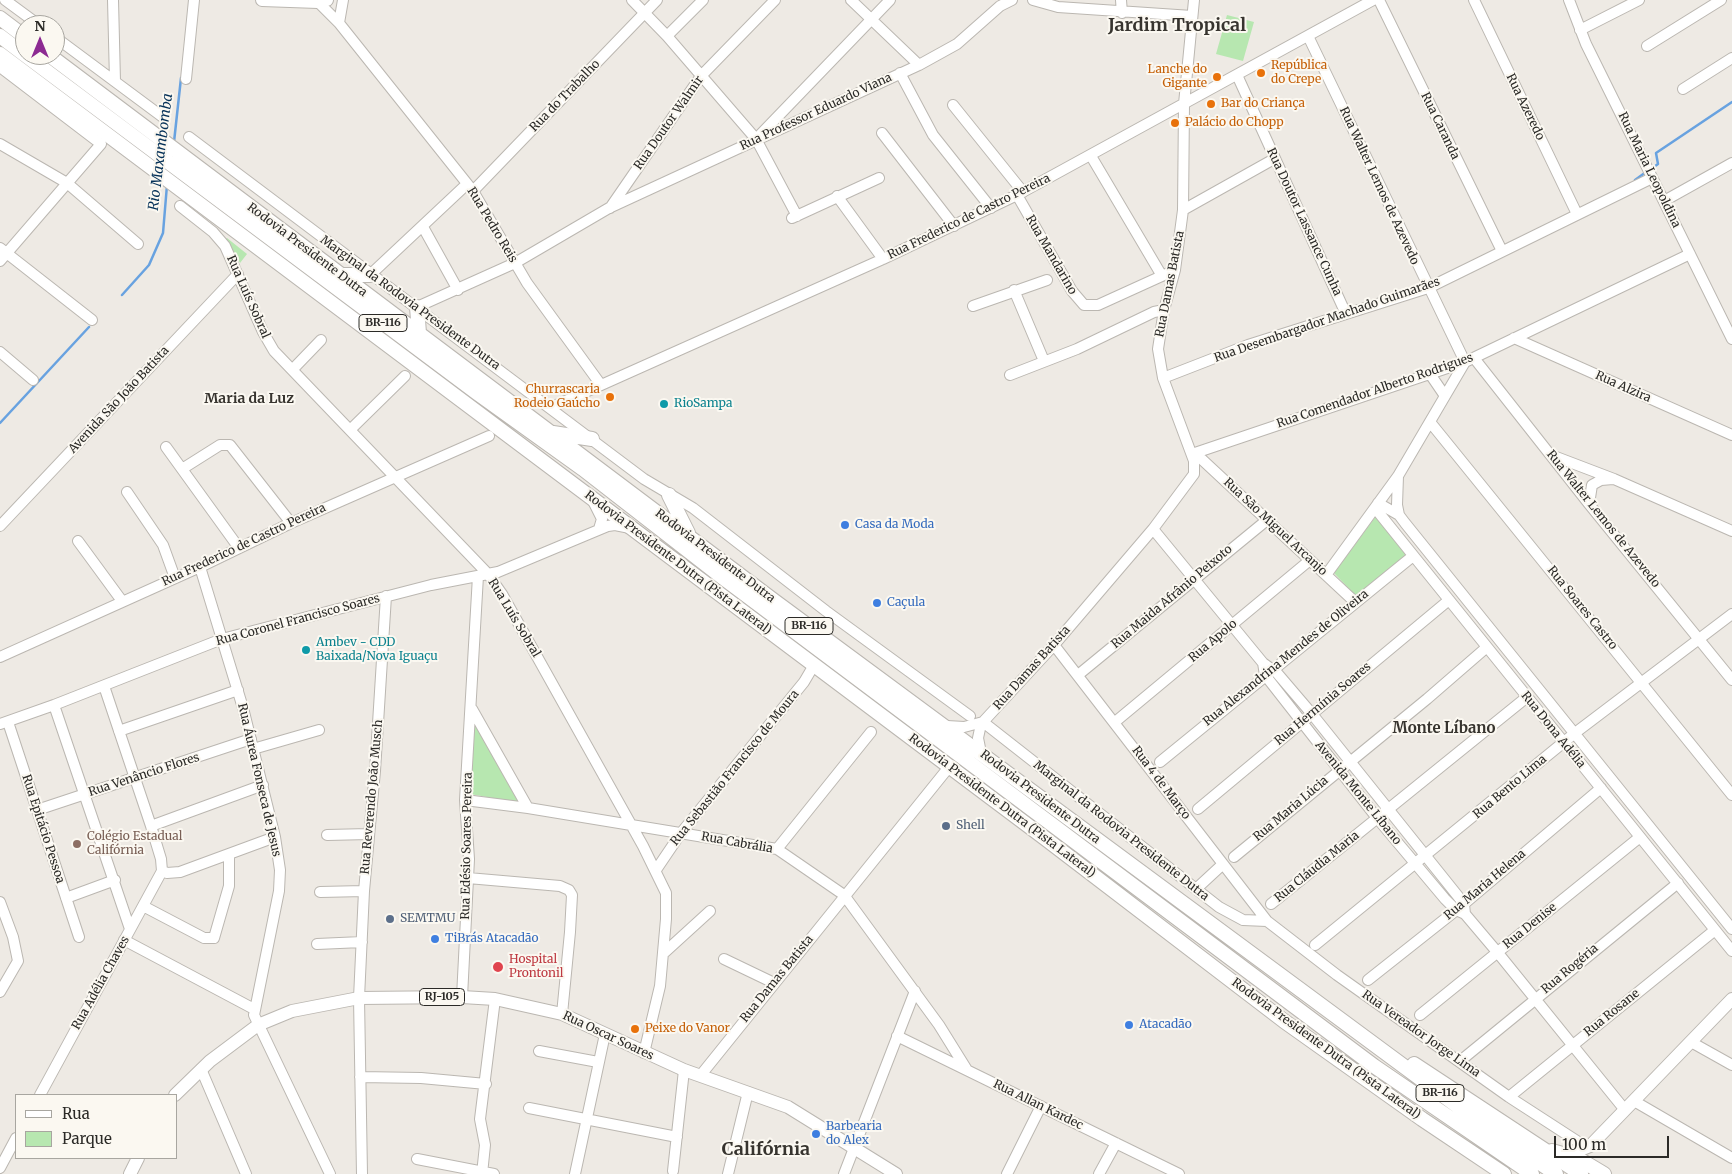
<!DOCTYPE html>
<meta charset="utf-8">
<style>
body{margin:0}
#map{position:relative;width:1732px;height:1174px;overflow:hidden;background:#eeeae4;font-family:Merriweather,serif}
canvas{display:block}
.legend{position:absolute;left:15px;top:1094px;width:162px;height:65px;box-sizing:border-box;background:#fbf8f1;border:1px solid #a8a6a0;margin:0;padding:6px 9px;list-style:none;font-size:15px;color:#2b2a27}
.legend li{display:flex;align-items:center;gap:10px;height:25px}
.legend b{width:25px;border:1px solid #a8a6a0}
.north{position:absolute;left:15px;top:15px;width:50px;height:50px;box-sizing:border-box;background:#fbf8f1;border:1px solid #a8a6a0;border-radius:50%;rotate:0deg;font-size:14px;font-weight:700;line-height:20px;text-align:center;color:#2b2a27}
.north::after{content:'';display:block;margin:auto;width:18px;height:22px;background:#8c2a92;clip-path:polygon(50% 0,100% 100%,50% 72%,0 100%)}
.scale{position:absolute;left:1554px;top:1136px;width:115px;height:22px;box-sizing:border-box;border:2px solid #2b2a27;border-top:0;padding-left:6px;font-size:15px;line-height:18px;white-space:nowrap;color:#2b2a27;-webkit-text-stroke:4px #fbf8f1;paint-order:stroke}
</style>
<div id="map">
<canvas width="1732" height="1174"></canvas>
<ul class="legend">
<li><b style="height:6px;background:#fff"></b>Rua</li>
<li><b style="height:14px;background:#b7e7b0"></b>Parque</li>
</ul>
<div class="north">N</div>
<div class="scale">100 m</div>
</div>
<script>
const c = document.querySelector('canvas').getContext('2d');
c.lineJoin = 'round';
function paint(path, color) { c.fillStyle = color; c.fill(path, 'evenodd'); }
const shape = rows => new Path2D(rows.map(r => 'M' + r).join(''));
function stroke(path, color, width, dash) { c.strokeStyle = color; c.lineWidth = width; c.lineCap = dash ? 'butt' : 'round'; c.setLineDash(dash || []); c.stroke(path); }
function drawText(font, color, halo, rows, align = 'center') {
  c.font = font + ' Merriweather,serif'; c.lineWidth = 4; c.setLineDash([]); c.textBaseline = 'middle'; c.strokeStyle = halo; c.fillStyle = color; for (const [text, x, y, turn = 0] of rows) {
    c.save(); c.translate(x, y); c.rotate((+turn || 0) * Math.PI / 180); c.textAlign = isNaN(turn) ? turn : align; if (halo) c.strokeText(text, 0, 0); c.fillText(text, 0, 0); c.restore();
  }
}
const green = shape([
 [1227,15,1254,22,1243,61,1216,54],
 [227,238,247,254,240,263,226,238],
 [1376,516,1407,554,1357,597,1334,573],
 [473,719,521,803,470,794]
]);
const stream = shape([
 [174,142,181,78],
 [1651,169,1658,164,1656,153,1732,102],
 [1635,180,1646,172],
 [122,295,149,265,163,233,167,185],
 [0,423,89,327]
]);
const minor = shape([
 [5,0,39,25],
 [113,0,115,81],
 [632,0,667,36,756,139,797,216],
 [851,0,919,65],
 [1033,0,1058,7,1192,16],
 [1121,0,1122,13],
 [1379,0,1502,251],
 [1474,0,1577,214],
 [1569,0,1586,44,1732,339],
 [318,2,339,23,473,191,527,283,601,385],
 [339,23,343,0],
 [1580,30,1639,0],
 [667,36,703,0],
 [1308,36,1465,362],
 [55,37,164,118],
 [1647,46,1721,0],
 [0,67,101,144,0,261],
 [900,73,933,135,991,208],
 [1237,75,1346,314],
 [186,79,194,0],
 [1683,89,1732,58],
 [953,105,1023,192],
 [882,133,954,226],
 [760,135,890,0],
 [189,137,644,479,693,508,826,611,970,716],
 [0,144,67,183,138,244],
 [1091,156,1162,276],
 [473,191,657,0],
 [1017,195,1072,291,1084,305,1098,305,1175,270],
 [837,196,883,259],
 [1664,201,1732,163],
 [180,206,213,232,225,246,263,332,274,351,488,574,502,594,643,846,666,893,666,919,660,986,644,1053],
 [610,208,701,76,775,0],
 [1183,210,1274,159],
 [792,218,879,178],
 [423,227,458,290],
 [0,248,92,320],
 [370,275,467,184],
 [1014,290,1044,361],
 [973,306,1047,280],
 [417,307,515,263,609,208,919,65,957,44,1000,6,1012,0],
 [1514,338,1732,435],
 [0,352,33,380],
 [1474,358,1589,504,1732,680],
 [293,369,321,340],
 [1430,374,1445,396],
 [1010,375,1077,349,1154,312,1164,310],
 [1163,378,1248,345,1428,288,1652,178],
 [552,407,883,259,1017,195,1373,0],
 [1430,422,1732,795],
 [351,429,405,376],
 [166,447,239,548],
 [1195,453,1355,602],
 [1192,454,1465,362,1690,254],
 [1551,455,1614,479,1732,531],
 [182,469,220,445,230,445,291,523],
 [1398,476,1397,505,1399,515,1405,523,1732,929],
 [127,492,163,545,175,578],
 [594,503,602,519,599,529],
 [1378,503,1399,515],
 [1589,504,1592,485,1601,480,1613,479],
 [1375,508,1732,951],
 [0,526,238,274],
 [1153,529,1263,663,1277,673,1312,714,1457,895,1464,904,1465,914],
 [78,541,122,601],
 [200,567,243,708,275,837,280,870,279,891,254,1015,330,1174],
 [1326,575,1398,476,1465,362],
 [1054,645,1267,921,1337,975,1509,1097,1580,1143],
 [0,657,200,567,291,523,489,436],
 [1263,663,1265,675,1377,818,1445,899,1456,910,1465,914,1498,953,1625,1110],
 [1078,675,1267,520],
 [54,705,130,929],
 [472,709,528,808],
 [8,722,79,937],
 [983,722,1219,907,1243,920,1267,921],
 [1115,722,1310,560],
 [0,724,54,705,222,639,431,585,498,572,608,526,615,525,630,528],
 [947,726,964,727,983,722,1054,645,1153,529,1194,474,1194,461,1163,378,1158,349,1164,310,1175,270,1183,210,1184,104,1194,0],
 [119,731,238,690],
 [253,749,319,730],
 [981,753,978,738,981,724],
 [1160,762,1413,556],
 [465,800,528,808,777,849,844,895,939,1025,967,1070],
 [1198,809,1449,600],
 [37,810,251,739],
 [151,826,263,785],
 [327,835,369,834],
 [777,849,871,732],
 [1234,857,1427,699,1487,647],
 [656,870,681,833,804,682,814,665],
 [162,871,167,873,180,872,275,837],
 [468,878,560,886,569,890,572,895,570,932,562,1014],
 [1196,889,1223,864],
 [320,892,364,891],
 [66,898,115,880],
 [0,902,13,937,18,961,0,992],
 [1271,904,1527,697],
 [143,906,204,938,214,938,229,886,229,855],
 [124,940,254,1009],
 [317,944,362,942],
 [1315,945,1575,733,1732,614],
 [665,952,710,911],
 [724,959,774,983],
 [1368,980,1464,904,1601,788],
 [462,997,469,859,465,800,478,576],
 [1420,1015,1640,837],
 [897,1036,1179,1174],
 [1691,1042,1732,1065],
 [539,1051,598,1062],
 [1465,1057,1678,883],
 [201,1069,246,1174],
 [700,1076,949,767],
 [360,1077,421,1078,486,1084],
 [40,1095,162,871,161,859,151,826,104,686],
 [1509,1097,1715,930],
 [1634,1101,1732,1158],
 [529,1108,677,1137],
 [417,1159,494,1174],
 [0,1168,16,1138],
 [673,1171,684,1070],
 [362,1174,359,998,364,891,375,771,386,596],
 [482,1174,485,1145,480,1119,495,999],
 [575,1174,605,1034],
 [728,1174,748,1092],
 [844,1174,915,991],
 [1007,1174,1041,1106],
 [1099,1174,1116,1143]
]);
const major = shape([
 [262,0,318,2,327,0],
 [175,1095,210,1061,258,1025,292,1011,359,998,462,997,495,999,562,1014,684,1070,788,1107,896,1174],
 [1568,1155,1590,1146,1732,999],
 [130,1174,138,1158]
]);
const highway = shape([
 [0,18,25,37],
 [0,36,25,55],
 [0,54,1046,839,1284,1021,1422,1119,1504,1174],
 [25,55,477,393,583,469,722,577,1374,1066,1532,1174],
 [49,55,773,600,1467,1113,1556,1174],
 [341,275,370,275],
 [417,307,419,333],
 [553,433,592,439],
 [669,495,688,533],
 [1414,1064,1581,1174],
 [1552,1151,1579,1159,1604,1174]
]);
const markers = [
 [1261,73,5,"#e8710a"],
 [1217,77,5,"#e8710a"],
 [1211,104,5,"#e8710a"],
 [1175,123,5,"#e8710a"],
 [610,397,5,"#e8710a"],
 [664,404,5,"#0f9aa8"],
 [845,525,5,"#3f7fe0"],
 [877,603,5,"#3f7fe0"],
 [306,650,5,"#0f9aa8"],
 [946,826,5,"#5c6f8a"],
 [77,844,5,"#8d6e63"],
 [390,919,5,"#5c6f8a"],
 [435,939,5,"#3f7fe0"],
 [498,967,6,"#e0444e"],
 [1129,1025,5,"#3f7fe0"],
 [635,1029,5,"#e8710a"],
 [816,1134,5,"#3f7fe0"]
];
const shields = [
 [383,323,48],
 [809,626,48],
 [442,997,45],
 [1440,1093,48]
];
const shieldNames = [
 ["BR-116",383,323],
 ["BR-116",809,626],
 ["RJ-105",442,997],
 ["BR-116",1440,1093]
];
const foodNames = [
 ["República",1271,66],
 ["do Crepe",1271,80],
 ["Lanche do",1207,70,"right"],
 ["Gigante",1207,84,"right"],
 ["Bar do Criança",1221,104],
 ["Palácio do Chopp",1185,123],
 ["Churrascaria",600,390,"right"],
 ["Rodeio Gaúcho",600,404,"right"],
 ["Peixe do Vanor",645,1029]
];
const streetNames = [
 ["Rua do Trabalho",565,96,-46],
 ["Rua Azeredo",1525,107,64],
 ["Rua Professor Eduardo Viana",816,112,-25],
 ["Rua Doutor Walmir",669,123,-55],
 ["Rua Caranda",1440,126,64],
 ["Rua Maria Leopoldina",1649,170,64],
 ["Rua Walter Lemos de Azevedo",1379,186,65],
 ["Rua Frederico de Castro Pereira",969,217,-26],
 ["Rua Doutor Lassance Cunha",1304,222,65],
 ["Rua Pedro Reis",492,225,59],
 ["Rodovia Presidente Dutra",307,250,37],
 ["Rua Mandarino",1051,255,60],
 ["Rua Damas Batista",1170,284,-79],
 ["Rua Luís Sobral",248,297,66],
 ["Marginal da Rodovia Presidente Dutra",410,303,36],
 ["Rua Desembargador Machado Guimarães",1327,320,-19],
 ["Rua Alzira",1623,387,24],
 ["Rua Comendador Alberto Rodrigues",1375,391,-19],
 ["Avenida São João Batista",119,400,-47],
 ["Rua Walter Lemos de Azevedo",1603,519,51],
 ["Rua São Miguel Arcanjo",1275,527,43],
 ["Rua Frederico de Castro Pereira",244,545,-25],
 ["Rodovia Presidente Dutra",715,556,37],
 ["Rodovia Presidente Dutra (Pista Lateral)",678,563,37],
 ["Rua Maida Afrânio Peixoto",1172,597,-40],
 ["Rua Soares Castro",1582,608,51],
 ["Rua Luís Sobral",514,618,59],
 ["Rua Coronel Francisco Soares",298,620,-15],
 ["Rua Apolo",1213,641,-40],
 ["Rua Alexandrina Mendes de Oliveira",1286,658,-39],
 ["Rua Damas Batista",1032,668,-48],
 ["Rua Hermínia Soares",1323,704,-40],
 ["Rua Dona Adélia",1553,730,51],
 ["Rua Sebastião Francisco de Moura",735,768,-51],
 ["Rua Venâncio Flores",144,775,-18],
 ["Rua Áurea Fonseca de Jesus",259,780,77],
 ["Rua 4 de Março",1161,783,53],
 ["Rua Bento Lima",1510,787,-40],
 ["Avenida Monte Líbano",1358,793,51],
 ["Rua Reverendo João Musch",372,797,-85],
 ["Rodovia Presidente Dutra",1040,797,37],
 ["Rodovia Presidente Dutra (Pista Lateral)",1002,806,37],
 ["Rua Maria Lúcia",1291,809,-40],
 ["Rua Epitácio Pessoa",43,829,72],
 ["Marginal da Rodovia Presidente Dutra",1121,831,38],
 ["Rua Cabrália",737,843,10],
 ["Rua Edésio Soares Pereira",467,846,-89],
 ["Rua Cláudia Maria",1317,867,-39],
 ["Rua Maria Helena",1485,885,-40],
 ["Rua Denise",1530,926,-39],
 ["Rua Rogéria",1570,969,-40],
 ["Rua Damas Batista",777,979,-51],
 ["Rua Adélia Chaves",101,983,-61],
 ["Rua Rosane",1612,1013,-39],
 ["Rua Vereador Jorge Lima",1421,1034,35],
 ["Rua Oscar Soares",608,1036,25],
 ["Rodovia Presidente Dutra (Pista Lateral)",1326,1049,36],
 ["Rua Allan Kardec",1038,1105,26]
];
const cultureNames = [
 ["RioSampa",674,404],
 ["Ambev - CDD",316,643],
 ["Baixada/Nova Iguaçu",316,657]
];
const shopNames = [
 ["Casa da Moda",855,525],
 ["Caçula",887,603],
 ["TiBrás Atacadão",445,939],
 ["Atacadão",1139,1025],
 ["Barbearia",826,1127],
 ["do Alex",826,1141]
];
const serviceNames = [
 ["Shell",956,826],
 ["SEMTMU",400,919]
];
const educationNames = [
 ["Colégio Estadual",87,837],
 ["Califórnia",87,851]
];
const healthNames = [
 ["Hospital",509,960],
 ["Prontonil",509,974]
];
const waterNames = [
 ["Rio Maxambomba",161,152,-83]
];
const neighbourhoodNames = [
 ["Maria da Luz",249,399]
];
const quarterNames = [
 ["Monte Líbano",1444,729]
];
const districtNames = [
 ["Jardim Tropical",1177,26],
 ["Califórnia",766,1150]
];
paint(green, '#b7e7b0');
stroke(stream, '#68a2e0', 2.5);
stroke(minor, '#bbb7b1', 12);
stroke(major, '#bbb7b1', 14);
stroke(highway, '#bbb7b1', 16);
stroke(minor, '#fff', 10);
stroke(major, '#fff', 12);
stroke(highway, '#fff', 14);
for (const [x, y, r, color] of markers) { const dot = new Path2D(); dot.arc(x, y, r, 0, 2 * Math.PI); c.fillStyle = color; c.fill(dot); stroke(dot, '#fbf8f1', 2); }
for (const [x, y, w] of shields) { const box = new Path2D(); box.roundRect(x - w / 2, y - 8.5, w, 17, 4); c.fillStyle = '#fbf8f1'; c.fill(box); stroke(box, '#2b2a27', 1); }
drawText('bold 11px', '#2b2a27', null, shieldNames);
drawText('12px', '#c56008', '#fbf8f1', foodNames, 'left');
drawText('12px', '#2b2a27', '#fbf8f1', streetNames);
drawText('12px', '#0d838f', '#fbf8f1', cultureNames, 'left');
drawText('12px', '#366cbe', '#fbf8f1', shopNames, 'left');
drawText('12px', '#4e5e75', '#fbf8f1', serviceNames, 'left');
drawText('12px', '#785e54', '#fbf8f1', educationNames, 'left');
drawText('12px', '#be3a42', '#fbf8f1', healthNames, 'left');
drawText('italic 14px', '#043057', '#fbf8f1', waterNames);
drawText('bold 14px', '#37342f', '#fbf8f1', neighbourhoodNames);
drawText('bold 15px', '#37342f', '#fbf8f1', quarterNames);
drawText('bold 18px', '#37342f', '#fbf8f1', districtNames);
</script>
